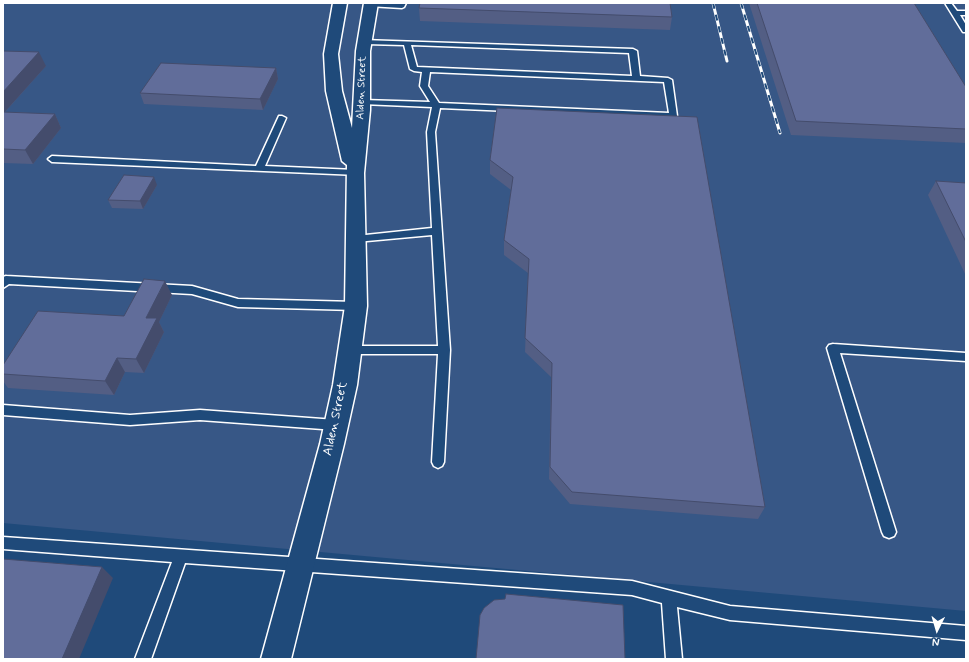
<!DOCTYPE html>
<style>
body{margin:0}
#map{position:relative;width:969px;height:662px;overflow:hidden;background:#1f4a7a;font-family:Mynerve,sans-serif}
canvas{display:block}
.frame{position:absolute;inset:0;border:4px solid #fff;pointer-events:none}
.north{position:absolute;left:917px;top:610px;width:40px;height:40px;-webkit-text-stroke:3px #1f4a7a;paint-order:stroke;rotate:185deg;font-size:11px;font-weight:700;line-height:16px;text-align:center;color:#fff}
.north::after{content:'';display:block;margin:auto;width:14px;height:18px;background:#fff;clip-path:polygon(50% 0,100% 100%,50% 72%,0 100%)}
</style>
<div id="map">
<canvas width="969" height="662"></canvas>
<div class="frame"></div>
<div class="north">N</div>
</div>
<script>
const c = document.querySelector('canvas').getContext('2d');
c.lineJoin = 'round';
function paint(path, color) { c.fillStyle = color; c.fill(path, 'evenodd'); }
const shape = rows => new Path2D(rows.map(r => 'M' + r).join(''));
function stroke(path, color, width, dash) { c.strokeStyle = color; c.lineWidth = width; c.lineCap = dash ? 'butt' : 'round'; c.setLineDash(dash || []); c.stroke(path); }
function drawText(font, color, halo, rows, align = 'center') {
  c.font = font + ' Mynerve,sans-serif'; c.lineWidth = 3; c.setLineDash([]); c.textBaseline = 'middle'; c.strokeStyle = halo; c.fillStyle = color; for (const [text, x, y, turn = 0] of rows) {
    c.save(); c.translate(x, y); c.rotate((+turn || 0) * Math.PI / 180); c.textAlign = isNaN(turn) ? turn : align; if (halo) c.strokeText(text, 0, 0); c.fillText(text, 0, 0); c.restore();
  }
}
const built = shape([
 [3,3,966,3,966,611,3,523]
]);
const lane = shape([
 [370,3,399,4,406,3,404,7,402,8,368,6,367,5,370,3],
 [945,3,951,3,957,11,966,11,966,15,960,15,966,25,966,32,963,32,945,3],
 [362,40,633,49,637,51,640,76,668,78,672,80,677,116,673,118,440,108,435,132,450,350,444,462,442,466,438,468,434,466,432,462,438,354,350,354,346,353,344,350,346,347,350,346,438,346,432,235,356,242,351,239,356,236,432,228,427,132,432,107,362,104,358,102,362,100,430,102,420,86,422,72,414,71,410,69,404,45,365,44,362,44,362,40],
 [411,45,629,53,632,76,417,67,411,45],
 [430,72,664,82,669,113,439,103,428,86,430,72],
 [279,116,282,116,286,118,265,166,355,170,358,171,358,175,52,162,48,159,52,156,256,166,279,116],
 [6,276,192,286,238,299,356,302,361,306,356,310,238,307,192,294,9,284,3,288,3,277,6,276],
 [833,344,966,353,966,361,840,353,896,532,894,536,889,538,884,536,882,532,827,348,829,345,833,344],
 [3,405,130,415,200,410,336,420,340,421,342,425,340,429,336,430,200,420,130,425,3,415,3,405],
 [3,537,632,581,730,606,966,626,966,640,730,620,677,607,682,659,666,659,662,603,632,595,185,563,151,659,135,659,172,562,3,549,3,537]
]);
const secondary = shape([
 [333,3,347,3,338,54,342,91,352,128,356,51,364,3,378,3,370,51,370,110,364,173,367,306,357,385,344,444,291,659,261,659,320,444,333,385,345,306,347,165,342,161,326,91,324,54,333,3]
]);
const rail = shape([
 [713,3,727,61],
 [741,3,780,133]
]);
const wall = shape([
 [749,3,914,3,966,87,966,143,791,135],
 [419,8,672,17,670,30,420,21],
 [3,51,46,66,5,112,55,114,61,128,33,164,3,163],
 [276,68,278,79,263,110,144,104,140,93],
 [497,108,765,507,758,519,570,504,549,479,551,377,525,352,528,273,504,255,504,240,511,190,490,174,490,160],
 [936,181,966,183,966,276,928,195],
 [157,185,143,209,112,208,108,200],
 [172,295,159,322,164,332,144,373,125,372,114,395,8,388,3,381,3,365,124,316]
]);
const shadedWall = shape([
 [39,52,46,66,3,114,3,92],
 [276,68,278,79,263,110,260,99],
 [55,114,61,128,33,164,25,150],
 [154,177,157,185,143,209,140,201],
 [165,281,172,295,159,322,164,332,144,373,136,359,146,318],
 [117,358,125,372,114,395,105,381],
 [102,567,113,578,79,659,62,659]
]);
const building = shape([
 [420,3,670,3,672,17,419,8,420,3],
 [757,3,914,3,966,87,966,129,796,121,757,3],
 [3,51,39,52,3,92,3,51],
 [161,63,276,68,260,99,140,93,161,63],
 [497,108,697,117,765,507,572,492,550,467,552,363,525,338,529,259,504,240,513,177,490,160,497,108],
 [3,112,55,114,25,150,3,149,3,112],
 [124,175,154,177,140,201,108,200,124,175],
 [936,181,966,183,966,242,936,181],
 [144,279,165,281,146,318,157,318,136,359,117,358,105,381,3,374,3,365,38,311,124,316,144,279],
 [3,559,102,567,62,659,3,659,3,559],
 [506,594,623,605,625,659,476,659,480,615,484,608,494,600,505,599,506,594]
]);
const farStreetnames = [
 ["Alden Street",362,88,-88]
];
const streetNames = [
 ["Alden Street",336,419,-78]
];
paint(built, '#375786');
stroke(lane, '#fff', 3);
stroke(secondary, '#fff', 3);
paint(lane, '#1f4a7a');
paint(secondary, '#1f4a7a');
stroke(rail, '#fff', 3);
stroke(rail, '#1f4a7a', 2, [6]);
paint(wall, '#535e84');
paint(shadedWall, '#444c6c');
paint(building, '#616d9a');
stroke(building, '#444c6c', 1);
drawText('11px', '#fff', '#1f4a7a', farStreetnames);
drawText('13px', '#fff', '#1f4a7a', streetNames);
</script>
